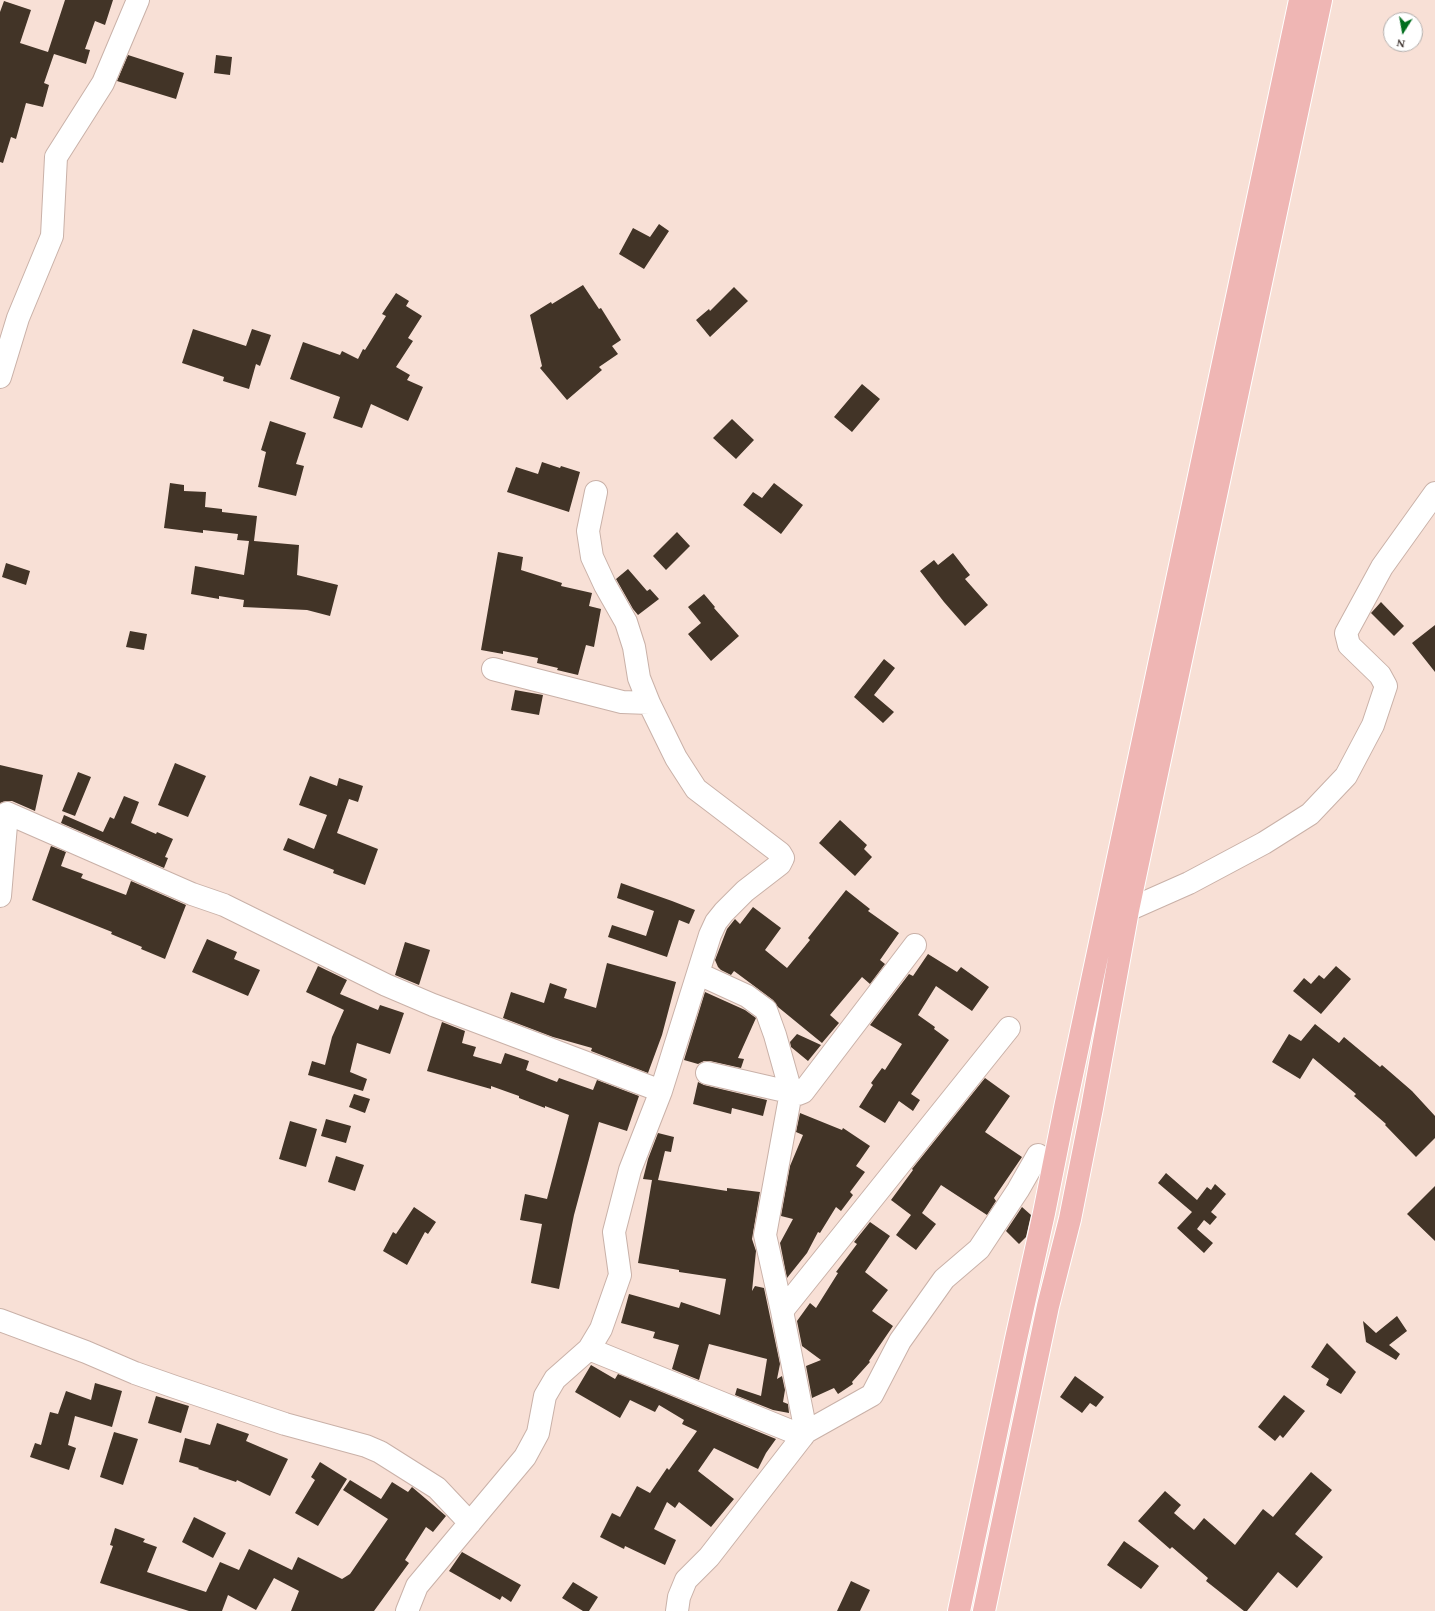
<!DOCTYPE html>
<style>
body{margin:0}
#map{position:relative;width:1435px;height:1611px;overflow:hidden;background:#f8e0d6;font-family:Spectral,serif}
canvas{display:block}
.north{position:absolute;left:1383px;top:12px;width:40px;height:40px;box-sizing:border-box;background:#fff;border:1px solid #b2aeac;border-radius:50%;rotate:191deg;font-size:11px;font-weight:700;line-height:16px;text-align:center;color:#3e3430}
.north::after{content:'';display:block;margin:auto;width:14px;height:18px;background:#016e1e;clip-path:polygon(50% 0,100% 100%,50% 72%,0 100%)}
</style>
<div id="map">
<canvas width="1435" height="1611"></canvas>
<div class="north">N</div>
</div>
<script>
const c = document.querySelector('canvas').getContext('2d');
c.lineJoin = 'round';
function paint(path, color) { c.fillStyle = color; c.fill(path, 'evenodd'); }
const shape = rows => new Path2D(rows.map(r => 'M' + r).join(''));
function stroke(path, color, width, dash) { c.strokeStyle = color; c.lineWidth = width; c.lineCap = dash ? 'butt' : 'round'; c.setLineDash(dash || []); c.stroke(path); }
const building = shape([
 [65,0,113,0,105,25,95,21,85,49,90,50,86,64,54,54,44,83,49,85,43,107,26,103,16,139,11,137,3,163,0,162,0,12,4,1,31,10,20,43,48,52],
 [128,55,184,73,176,99,117,81],
 [216,55,232,57,230,75,214,73],
 [659,224,669,231,644,269,619,254,633,228,650,237],
 [583,285,599,309,601,308,621,340,612,346,618,354,599,367,602,370,567,400,540,368,542,366,530,315,551,302,552,304],
 [734,287,748,301,710,337,696,320,709,309,710,311],
 [396,293,409,301,406,306,422,316,408,338,413,341,396,367,410,375,407,380,423,387,408,421,371,404,362,428,333,418,340,397,290,379,303,342,340,355,342,351,358,359,363,349,365,350,386,316,382,314],
 [193,329,246,346,252,329,271,335,260,366,256,364,249,389,223,381,224,377,182,363],
 [862,384,880,399,852,432,834,417],
 [732,419,754,440,736,459,713,438],
 [270,421,306,433,296,464,304,466,296,496,258,487,266,452,261,450],
 [542,462,560,468,561,466,580,472,569,512,507,492,516,467,538,474],
 [170,483,184,485,184,491,206,492,205,507,222,509,222,512,257,516,254,541,299,545,297,575,338,585,330,616,307,610,243,607,244,600,219,596,219,599,191,594,195,566,244,575,249,541,237,540,238,534,203,530,203,533,164,528],
 [774,483,803,505,781,534,743,505,753,492,762,498],
 [677,532,690,546,666,570,653,556],
 [498,552,523,557,521,570,562,583,561,586,592,593,589,606,601,609,597,631,594,647,586,645,578,675,557,670,558,668,537,663,538,658,503,651,503,654,481,650],
 [953,553,970,575,965,579,988,605,965,626,944,602,920,571,934,560,938,565],
 [6,563,30,571,26,585,2,577],
 [628,569,647,591,650,589,659,599,638,615,633,609,616,579],
 [704,594,715,607,714,608,739,636,711,661,688,634,701,623,688,607],
 [1381,602,1404,626,1394,636,1371,613],
 [1435,625,1435,672,1412,643],
 [130,631,147,634,144,650,126,647],
 [884,659,895,668,874,695,894,712,883,723,854,697],
 [515,690,543,695,539,715,511,710],
 [175,763,206,776,188,817,158,805],
 [0,765,43,775,35,811,12,801,6,801,0,803],
 [78,772,91,777,75,816,62,811],
 [310,776,337,786,339,778,363,786,358,802,349,799,337,833,378,849,365,885,333,873,334,870,283,850,288,838,314,849,327,815,299,805],
 [124,796,139,802,131,823,156,834,157,832,173,839,165,857,168,858,164,868,61,823,64,815,103,832,110,817,114,819],
 [840,820,867,845,864,849,872,857,855,876,819,843],
 [51,846,66,852,61,866,83,874,81,878,126,895,131,881,186,905,165,959,141,949,142,947,111,934,112,932,32,900],
 [621,883,672,901,695,910,689,924,679,920,667,957,608,937,612,925,646,936,654,911,617,898],
 [846,890,870,909,868,911,899,933,880,960,885,964,870,984,862,977,830,1015,839,1023,822,1043,778,1007,773,1000,734,971,731,975,721,970,718,967,715,960,727,929,735,919,740,924,753,907,781,928,765,950,787,968,810,940,808,938],
 [207,939,237,952,234,959,260,970,248,996,192,972],
 [405,942,430,950,419,985,395,975],
 [928,954,957,972,961,967,989,987,972,1011,936,986,918,1015,935,1027,934,1029,949,1040,911,1094,920,1100,913,1111,899,1101,885,1123,859,1107,873,1085,871,1083,882,1068,885,1070,902,1044,870,1025,909,974,913,976],
 [607,963,676,982,662,1035,648,1073,591,1051,592,1048,553,1037,503,1018,511,992,544,1003,550,983,567,989,564,998,596,1008],
 [318,966,347,980,340,994,378,1010,380,1005,404,1013,390,1054,357,1043,350,1072,367,1079,363,1091,308,1075,312,1061,325,1065,332,1037,344,1010,306,992],
 [1336,966,1351,979,1321,1014,1293,991,1304,978,1311,984,1319,975,1324,979],
 [705,992,745,1010,756,1018,738,1058,744,1059,741,1068,710,1061,704,1061,698,1064,684,1060],
 [442,1022,465,1031,462,1043,476,1047,473,1056,501,1064,505,1053,529,1061,526,1070,557,1082,559,1078,593,1090,597,1080,639,1096,627,1131,599,1122,574,1215,559,1289,531,1283,542,1224,520,1220,525,1194,547,1199,569,1115,545,1106,545,1108,519,1098,519,1096,491,1086,491,1089,427,1071],
 [1315,1024,1339,1043,1344,1037,1380,1067,1382,1065,1412,1091,1435,1116,1435,1138,1416,1157,1385,1125,1386,1124,1354,1096,1356,1094,1313,1058,1300,1079,1272,1062,1289,1034,1301,1041],
 [797,1034,821,1045,808,1061,791,1047,790,1042],
 [985,1078,1010,1096,985,1132,1022,1157,994,1198,996,1201,987,1215,941,1185,922,1213,936,1224,916,1250,896,1235,911,1215,891,1200,913,1170,912,1169],
 [698,1082,704,1085,767,1100,763,1116,732,1108,731,1114,693,1104],
 [354,1094,370,1099,365,1113,349,1107],
 [800,1113,842,1130,843,1128,870,1146,856,1166,865,1172,850,1192,853,1195,841,1211,836,1207,820,1233,818,1232,807,1253,787,1278,780,1243,793,1219,781,1216,790,1166,803,1135,796,1132],
 [326,1119,351,1126,346,1143,321,1136],
 [290,1121,317,1129,306,1167,279,1159],
 [658,1133,674,1137,671,1152,665,1151,658,1180,727,1191,727,1188,760,1192,753,1233,752,1239,756,1251,752,1291,755,1286,764,1288,780,1364,777,1379,782,1376,785,1390,783,1402,788,1404,789,1413,773,1410,735,1395,737,1388,761,1396,767,1359,709,1344,699,1380,672,1369,679,1345,653,1338,655,1332,621,1323,629,1294,679,1308,681,1302,720,1315,726,1279,679,1272,679,1270,638,1263,652,1180,643,1179,648,1159],
 [336,1156,364,1165,355,1191,328,1182],
 [1166,1173,1197,1200,1207,1187,1211,1190,1215,1184,1226,1194,1211,1212,1217,1217,1210,1225,1204,1220,1197,1229,1213,1243,1204,1253,1177,1228,1192,1212,1158,1183],
 [1435,1186,1435,1241,1407,1214],
 [414,1207,436,1222,428,1234,425,1232,407,1265,383,1251,393,1232,396,1234],
 [1022,1207,1031,1215,1026,1237,1019,1244,1006,1231],
 [870,1222,890,1236,865,1272,888,1290,872,1311,893,1326,869,1361,870,1362,852,1382,853,1384,838,1394,834,1388,812,1398,806,1366,821,1360,802,1346,797,1321,810,1303,816,1308,838,1273,836,1272,857,1244,854,1242],
 [1397,1316,1407,1331,1389,1345,1400,1354,1396,1360,1366,1342,1363,1321,1376,1333],
 [1327,1343,1356,1372,1341,1394,1326,1385,1329,1379,1311,1367],
 [591,1365,615,1379,618,1374,776,1439,766,1453,758,1469,714,1448,698,1471,734,1499,711,1527,679,1502,675,1508,667,1502,654,1529,676,1540,665,1565,625,1546,624,1549,600,1537,612,1513,620,1517,637,1486,650,1493,667,1468,669,1470,697,1431,682,1424,684,1420,659,1405,655,1412,630,1400,620,1418,575,1392],
 [1075,1376,1104,1397,1096,1407,1090,1403,1082,1413,1060,1397],
 [95,1383,122,1391,112,1427,75,1416,68,1445,76,1448,69,1470,30,1457,35,1443,41,1445,50,1412,58,1414,66,1391,91,1400],
 [1284,1395,1305,1411,1283,1438,1280,1435,1275,1441,1258,1427],
 [156,1396,189,1406,181,1433,148,1423],
 [217,1423,249,1434,246,1441,288,1459,270,1496,237,1480,236,1482,198,1469,199,1468,179,1462,185,1438,210,1445],
 [114,1432,138,1439,123,1485,100,1477],
 [320,1462,347,1479,318,1526,295,1513,315,1480,311,1477],
 [1311,1472,1332,1490,1295,1534,1323,1557,1297,1588,1278,1572,1247,1611,1244,1611,1206,1581,1208,1578,1172,1547,1170,1549,1138,1521,1165,1491,1181,1505,1174,1513,1194,1530,1204,1518,1235,1545,1263,1509,1273,1517],
 [350,1480,381,1499,392,1482,408,1492,412,1487,446,1516,433,1532,426,1527,405,1560,409,1563,374,1611,291,1611,299,1591,274,1578,256,1610,228,1595,222,1611,189,1611,100,1583,113,1546,110,1545,115,1528,145,1539,143,1542,157,1547,147,1572,206,1592,220,1562,239,1570,249,1549,292,1570,298,1557,342,1579,350,1574,388,1519,343,1490],
 [194,1517,226,1533,213,1558,182,1542],
 [1124,1541,1159,1566,1141,1589,1107,1565],
 [462,1552,521,1585,511,1602,502,1596,500,1600,449,1571],
 [851,1581,870,1590,860,1611,837,1611],
 [573,1582,598,1597,589,1611,583,1611,562,1598]
]);
const minor = shape([
 [0,377,18,318,52,236,56,157,103,83,138,0],
 [493,669,622,702,649,703],
 [0,896,7,813,192,894,224,905,386,985,433,1005,661,1091],
 [1128,910,1189,883,1264,843,1310,814,1346,776,1373,725,1386,686,1380,675,1349,645,1346,633,1382,567,1435,493],
 [699,974,747,996,766,1010,775,1035,791,1092,765,1235,782,1311,806,1432],
 [707,1073,798,1094,803,1092,915,945],
 [782,1311,1009,1028],
 [0,1320,86,1352,135,1373,175,1387,285,1424,366,1446,380,1452,437,1488,470,1523],
 [589,1349,803,1436],
 [407,1611,417,1586,525,1457,538,1433,545,1396,555,1379,589,1349,601,1329,620,1275,614,1232,630,1170,661,1091,710,935,716,922,724,912,745,891,780,864,783,858,780,853,696,789,676,758,649,703,639,678,634,647,626,622,605,585,592,557,588,531,596,492],
 [677,1611,679,1597,686,1580,709,1557,806,1432,872,1395,900,1341,944,1279,979,1249,1018,1190,1038,1155]
]);
const major = shape([
 [959,1611,1016,1339,1044,1213,1066,1103,1300,0],
 [984,1611,1048,1306,1070,1219,1092,1108,1128,910,1321,0]
]);
paint(building, '#423427');
stroke(minor, '#c9b1a8', 24);
stroke(major, '#fff', 24);
stroke(minor, '#fff', 22);
stroke(major, '#efb6b4', 22);
</script>
